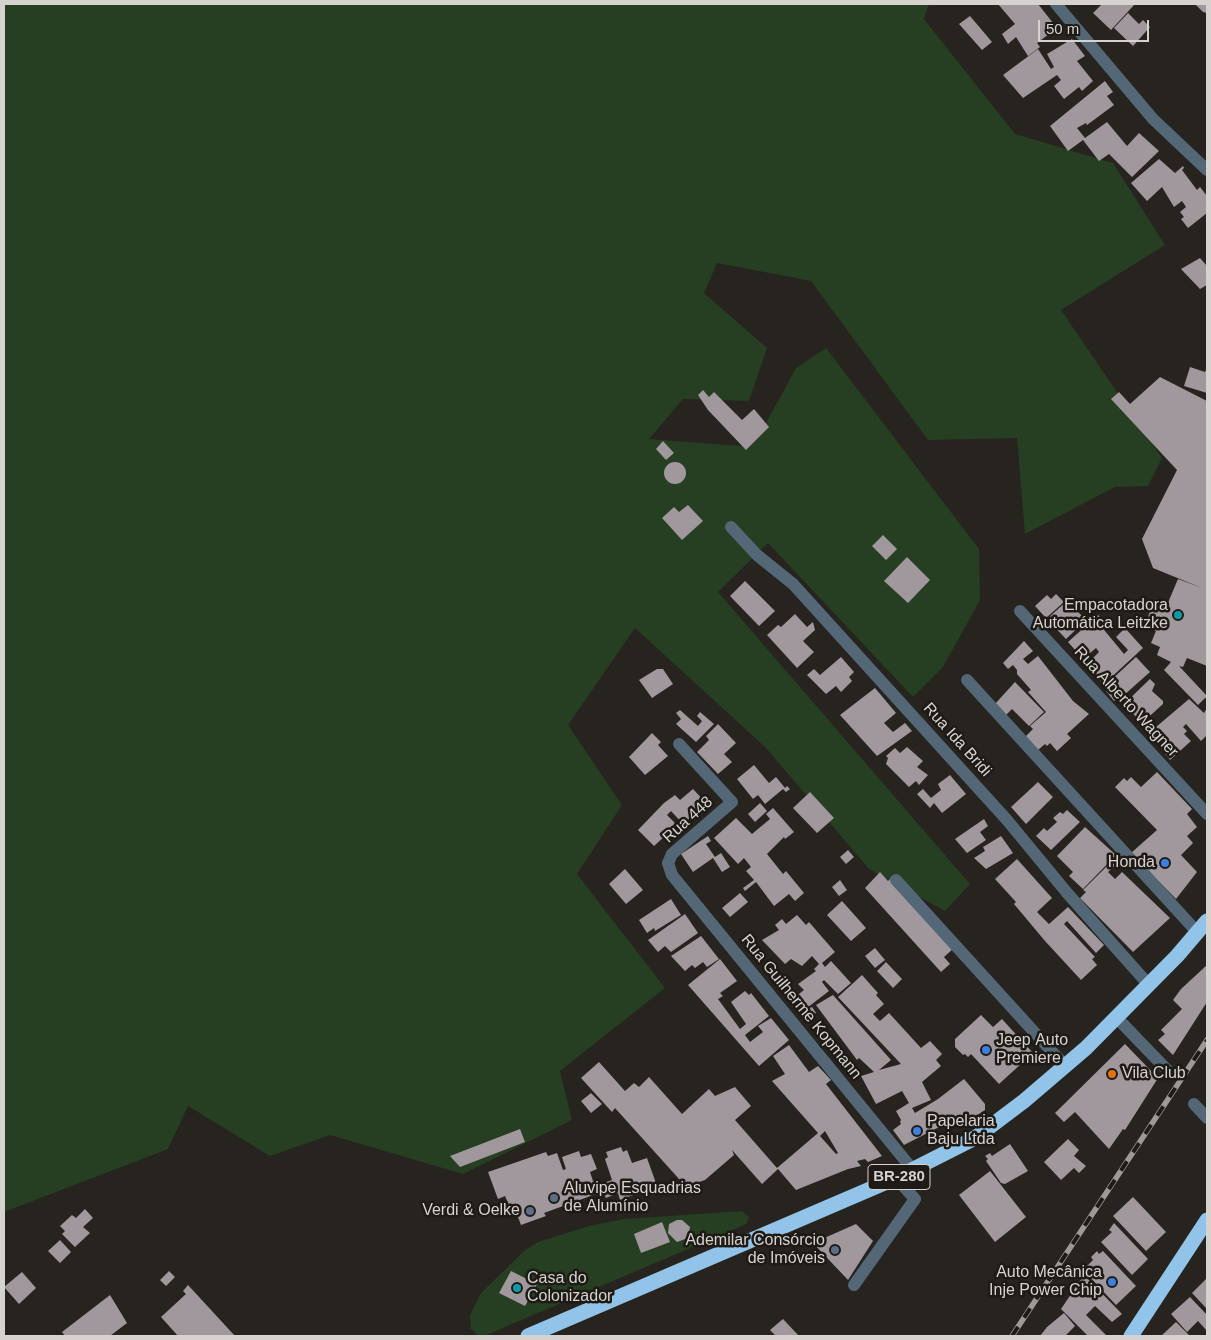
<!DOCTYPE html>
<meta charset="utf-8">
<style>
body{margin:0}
#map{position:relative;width:1211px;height:1340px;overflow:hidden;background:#27231e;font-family:Arial,sans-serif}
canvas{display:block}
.frame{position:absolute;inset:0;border:5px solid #d6d3cf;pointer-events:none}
.scale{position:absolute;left:1038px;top:20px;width:111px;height:22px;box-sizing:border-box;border:2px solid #d6d3cf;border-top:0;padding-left:6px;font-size:15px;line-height:18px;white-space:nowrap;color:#d6d3cf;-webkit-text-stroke:4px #1e1a15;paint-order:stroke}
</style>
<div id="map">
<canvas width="1211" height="1340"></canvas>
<div class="frame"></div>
<div class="scale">50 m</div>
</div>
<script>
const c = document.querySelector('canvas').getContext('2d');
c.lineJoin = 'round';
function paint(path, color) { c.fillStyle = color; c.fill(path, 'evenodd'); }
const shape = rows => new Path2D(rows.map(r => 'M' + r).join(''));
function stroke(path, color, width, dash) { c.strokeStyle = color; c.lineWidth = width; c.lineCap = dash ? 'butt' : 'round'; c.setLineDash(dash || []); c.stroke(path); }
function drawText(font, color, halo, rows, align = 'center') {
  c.font = font + ' Arial,sans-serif'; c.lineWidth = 5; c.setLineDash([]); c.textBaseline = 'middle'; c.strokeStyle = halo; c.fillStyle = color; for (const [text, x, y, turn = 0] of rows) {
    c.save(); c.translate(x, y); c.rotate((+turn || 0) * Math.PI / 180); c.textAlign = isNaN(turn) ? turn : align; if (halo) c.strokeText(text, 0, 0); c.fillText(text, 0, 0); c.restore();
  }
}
const green = shape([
 [4,4,929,4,924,19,1015,134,1113,163,1165,245,1061,310,1162,458,1148,486,1115,487,1025,534,1017,438,928,440,811,281,717,263,704,293,767,348,749,401,683,399,649,439,742,446,765,425,796,368,826,348,979,549,980,600,943,667,913,697,768,543,718,592,970,884,945,911,869,869,766,748,635,628,568,725,622,805,577,874,665,988,560,1071,572,1120,463,1174,330,1135,270,1156,188,1106,168,1149,4,1212],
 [742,1211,749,1217,747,1223,742,1226,484,1336,479,1336,471,1329,470,1315,481,1293,525,1250,538,1242,589,1226,624,1219]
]);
const building = shape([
 [998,4,1038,4,1057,28,1037,43,1040,47,1028,56,1016,37,1008,44,1002,34,1015,24],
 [1102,4,1135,4,1111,30,1093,13],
 [1195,4,1207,4,1207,13,1203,12],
 [1128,13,1139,24,1143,20,1150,27,1133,46,1114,28],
 [970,16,992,42,982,50,959,24],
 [1072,39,1085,56,1077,61,1093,81,1082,91,1079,87,1064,99,1054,86,1061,80,1057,75,1023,98,1003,75,1038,49,1051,69,1054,67,1047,54],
 [1105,81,1113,92,1107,96,1114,105,1087,125,1086,123,1077,128,1085,138,1107,122,1127,146,1139,133,1159,151,1132,177,1109,154,1099,161,1083,140,1068,151,1050,126],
 [1159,159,1175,173,1183,166,1184,168,1182,170,1197,190,1200,187,1207,196,1207,213,1188,228,1181,219,1184,217,1180,212,1186,207,1182,201,1174,207,1162,187,1147,201,1131,183],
 [1200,258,1207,266,1207,285,1200,289,1181,269],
 [1190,367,1205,372,1207,368,1207,393,1184,386],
 [1160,377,1207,401,1207,666,1187,658,1183,667,1179,666,1207,696,1207,699,1205,698,1198,705,1164,670,1171,662,1157,655,1160,647,1151,643,1156,631,1145,625,1155,598,1167,605,1178,579,1202,588,1153,568,1142,539,1177,470,1111,399,1119,392,1130,404],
 [703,390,709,397,714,392,742,420,754,409,769,427,746,450,708,410,698,395],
 [663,441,674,453,666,460,656,449],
 '664 473a11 11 0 1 1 22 0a11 11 0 1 1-22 0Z',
 [688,505,703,521,682,540,662,518,674,507,679,512],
 [883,535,897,549,886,560,872,546],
 [907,557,930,580,908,603,884,581],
 [745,581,775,611,759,626,730,596],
 [1056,594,1064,602,1046,618,1035,606,1047,595,1051,599],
 [1067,601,1086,620,1066,639,1047,619],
 [795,614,807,627,813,622,815,630,803,641,814,652,797,668,767,635,778,625,781,627],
 [1098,615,1103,620,1100,625,1124,654,1128,650,1116,637,1125,628,1143,648,1104,684,1086,665,1099,652,1096,648,1083,659,1068,642],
 [1024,641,1033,651,1023,659,1028,664,1038,656,1073,701,1089,714,1067,734,1071,738,1057,751,1050,743,1047,746,1045,744,1038,750,1025,737,1033,729,1030,726,1046,712,1028,692,1031,690,1017,674,1017,670,1013,665,1008,669,1003,663],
 [841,657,854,672,849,677,852,681,841,692,836,686,826,694,807,675,814,669,820,675],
 [1136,657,1150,672,1123,696,1122,694,1114,701,1106,691,1112,686,1110,681],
 [657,669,663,669,673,684,652,698,639,680],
 [1150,679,1155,684,1152,691,1163,701,1163,704,1142,723,1124,704],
 [1015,682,1044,712,1029,726,1012,709,1006,715,995,704],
 [875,688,896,713,884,723,893,732,905,723,912,731,877,756,840,715],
 [1189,699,1204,713,1207,708,1207,735,1201,741,1186,724,1183,727,1187,731,1184,734,1191,741,1170,760,1149,733],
 [680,710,698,726,702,721,697,716,700,712,714,724,696,742,676,724,681,719,676,713],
 [718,724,736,743,724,754,732,762,718,774,697,752,709,740,706,736],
 [652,733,661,742,658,745,668,756,645,775,629,757],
 [907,747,923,761,917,767,928,775,919,785,916,781,909,787,886,764,888,758,886,756,895,748,900,753],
 [754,765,769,783,776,777,785,788,787,786,790,789,786,792,783,789,765,804,758,795,753,799,737,779],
 [1157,772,1192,809,1187,814,1197,827,1187,836,1193,843,1181,855,1197,872,1176,899,1131,853,1157,830,1115,787,1124,778,1127,781,1131,777,1141,787],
 [950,775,966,794,942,813,934,803,930,808,917,794,923,789,931,798,941,790,938,784],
 [1038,782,1053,797,1026,824,1011,807],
 [693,789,707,804,683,824,671,811,667,815,677,825,654,846,638,830,664,803,675,795,680,800],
 [810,792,834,818,817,833,793,808],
 [760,803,767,811,755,822,748,814],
 [773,808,794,832,785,839,784,837,767,854,783,874,786,871,804,893,795,901,789,894,774,906,756,882,745,891,743,888,754,880,746,871,751,867,744,858,738,864,714,838,736,818,752,834,770,819,766,814],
 [1067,810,1080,822,1051,850,1036,836,1044,828,1047,831,1057,822,1053,818,1060,812,1063,814],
 [984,819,988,826,980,832,986,840,967,853,955,839],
 [1085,827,1116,855,1083,889,1069,876,1073,872,1057,856],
 [708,836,711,841,706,844,715,857,721,853,730,867,722,872,713,858,693,872,681,854],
 [1001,836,1013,853,986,869,974,858,985,851,983,847],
 [848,850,854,857,846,864,840,857],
 [1017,859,1052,898,1037,912,1049,924,1068,907,1104,945,1096,953,1067,921,1064,924,1095,957,1092,959,1097,965,1081,980,1045,941,1014,904,1016,902,995,879],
 [1114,859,1118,862,1108,872,1115,879,1122,872,1170,918,1133,952,1080,898,1086,892,1083,890],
 [625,869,643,890,626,904,609,884],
 [880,872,888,881,891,878,954,948,944,957,950,964,941,972,865,888],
 [840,880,847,890,839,896,832,887],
 [740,893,748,902,730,917,722,908],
 [671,899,681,915,655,931,654,928,647,933,639,920],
 [842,901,866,928,851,941,827,915],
 [685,914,698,933,671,952,665,946,658,952,648,940],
 [797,915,806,925,809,922,835,952,822,963,825,967,831,961,851,983,838,994,824,980,822,982,829,991,799,1014,789,1002,804,990,798,984,816,971,814,969,819,964,812,956,802,966,791,959,785,964,762,940,779,930,775,925,782,919,786,924],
 [701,936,719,959,707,967,703,962,695,968,692,965,685,971,671,956],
 [875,948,885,960,875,968,865,956],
 [720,959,737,981,720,993,723,996,718,999,740,1029,746,1024,731,1002,745,991,749,995,751,993,769,1016,745,1035,750,1042,763,1032,758,1026,771,1018,789,1040,759,1066,688,985],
 [886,962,902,979,893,988,877,971],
 [1207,965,1207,1002,1173,1055,1158,1040,1165,1034,1161,1030,1182,1009,1173,1000,1181,989],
 [862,975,878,993,876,995,884,1004,873,1014,880,1021,889,1013,921,1048,930,1041,942,1054,936,1060,941,1066,922,1082,931,1100,912,1108,915,1113,938,1099,964,1079,985,1104,985,1110,961,1126,955,1119,904,1145,893,1130,901,1124,900,1122,901,1120,896,1111,909,1103,902,1091,876,1104,861,1076,874,1072,859,1058,857,1060,816,1005,833,995,891,1060,879,1070,901,1064,838,997],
 [812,1007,816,1013,808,1018,804,1011],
 [981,1015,993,1027,1002,1019,1033,1053,999,1084,971,1054,968,1057,965,1054,963,1055,955,1047,955,1039],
 [1125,1044,1158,1078,1125,1130,1123,1129,1109,1149,1075,1112,1064,1122,1055,1113],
 [789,1045,809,1072,818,1066,831,1080,826,1084,882,1156,868,1162,865,1159,857,1161,861,1166,848,1169,796,1190,778,1169,762,1184,732,1150,734,1155,705,1180,696,1183,689,1190,615,1108,612,1112,581,1078,599,1062,625,1091,634,1083,639,1087,649,1077,682,1114,709,1089,715,1096,735,1087,751,1106,735,1120,777,1168,818,1133,772,1081,785,1074,773,1056],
 [825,1131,838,1153,836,1154,820,1136],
 [591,1093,602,1104,591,1113,581,1101],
 [520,1129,525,1142,460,1167,450,1156],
 [1068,1139,1079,1150,1074,1156,1086,1166,1079,1173,1074,1168,1061,1180,1044,1162],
 [1010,1144,1028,1171,1005,1184,1001,1183,986,1161,988,1159,985,1156,990,1153,992,1156],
 [621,1147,623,1152,627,1150,632,1163,647,1158,657,1186,620,1200,618,1193,606,1198,604,1193,597,1196,596,1194,544,1213,546,1216,521,1225,513,1204,509,1205,505,1196,498,1199,488,1172,546,1152,548,1156,557,1153,563,1170,566,1169,562,1157,579,1151,581,1157,591,1154,597,1169,590,1172,593,1181,599,1179,601,1184,612,1180,605,1159,608,1157,606,1152],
 [990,1171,1026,1217,995,1242,959,1195],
 [1133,1197,1166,1232,1146,1251,1113,1216],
 [85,1209,93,1218,83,1227,90,1233,75,1247,62,1234,65,1231,60,1226,72,1215,76,1218],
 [677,1220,682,1220,690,1227,688,1238,677,1242,668,1233,669,1224],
 [662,1222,670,1242,641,1253,634,1234],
 [1114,1223,1148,1259,1132,1275,1101,1242,1112,1232,1109,1230],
 [856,1224,873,1241,848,1280,813,1243],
 [60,1240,71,1252,60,1263,48,1251],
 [1097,1251,1099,1254,1103,1251,1136,1286,1116,1305,1083,1270,1093,1260,1091,1257],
 [169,1271,175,1277,166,1286,160,1280],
 [511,1271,537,1284,525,1306,499,1293],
 [22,1272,36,1288,19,1304,4,1287],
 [1084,1275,1122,1314,1112,1322,1095,1306,1086,1315,1107,1336,1088,1336,1061,1309],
 [1207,1278,1207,1309,1192,1293],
 [188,1285,235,1336,178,1336,161,1317,186,1294,183,1291],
 [110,1295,127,1323,110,1336,65,1336,62,1332],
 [1190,1297,1207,1315,1207,1331,1198,1321,1187,1332,1171,1314],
 [1064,1313,1075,1326,1065,1336,1040,1336,1047,1327],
 [783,1319,799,1336,776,1336,770,1330],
 [1176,1322,1190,1336,1161,1336]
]);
const minor = shape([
 [1056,4,1153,119,1207,170],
 [731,527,757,555,793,584,1007,820,1068,894,1149,985],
 [1020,611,1207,814],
 [967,680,1198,933],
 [679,744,732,802,672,854,668,863,672,875,913,1170],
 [896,880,1066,1067],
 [1117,1018,1170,1073],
 [1194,1104,1207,1118],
 [854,1285,915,1199,896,1178]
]);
const highway = shape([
 [528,1336,896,1178,975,1138,1024,1101,1086,1048,1177,956,1207,921],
 [1131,1336,1207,1220]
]);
const rail = shape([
 [1012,1336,1207,1040]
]);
const markers = [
 [1178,615,5,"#0f9aa8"],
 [1165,863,5,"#3f7fe0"],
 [986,1050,5,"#3f7fe0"],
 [1112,1074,5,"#e8710a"],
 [917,1131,5,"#3f7fe0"],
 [554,1198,5,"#5c6f8a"],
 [530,1211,5,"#5c6f8a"],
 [835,1250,5,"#5c6f8a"],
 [1112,1282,5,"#3f7fe0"],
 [517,1288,5,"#0f9aa8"]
];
const shields = [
 [899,1177,62]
];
const shieldNames = [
 ["BR-280",899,1177]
];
const poiNames = [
 ["Empacotadora",1168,606],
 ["Automática Leitzke",1168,624],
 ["Honda",1155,863],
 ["Jeep Auto",996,1041,"left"],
 ["Premiere",996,1059,"left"],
 ["Vila Club",1122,1074,"left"],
 ["Papelaria",927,1122,"left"],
 ["Baju Ltda",927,1140,"left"],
 ["Aluvipe Esquadrias",564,1189,"left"],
 ["de Alumínio",564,1207,"left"],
 ["Verdi & Oelke",520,1211],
 ["Ademilar Consórcio",825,1241],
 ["de Imóveis",825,1259],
 ["Auto Mecânica",1102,1273],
 ["Inje Power Chip",1102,1291],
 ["Casa do",527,1279,"left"],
 ["Colonizador",527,1297,"left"]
];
const streetNames = [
 ["Rua Alberto Wagner",1126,702,47],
 ["Rua Ida Bridi",957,740,48],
 ["Rua 448",688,820,-42],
 ["Rua Guilherme Kopmann",801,1007,51]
];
paint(green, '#263e21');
paint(building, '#a1989d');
stroke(minor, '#536776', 12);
stroke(highway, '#92c4e9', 15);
stroke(rail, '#9d9a96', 5.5);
stroke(rail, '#1e1a15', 4, [11]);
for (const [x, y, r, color] of markers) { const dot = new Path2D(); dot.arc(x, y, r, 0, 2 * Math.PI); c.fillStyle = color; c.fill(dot); stroke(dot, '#1e1a15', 2); }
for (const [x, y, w] of shields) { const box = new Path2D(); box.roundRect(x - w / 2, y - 12.5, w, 25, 4); c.fillStyle = '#1e1a15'; c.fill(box); stroke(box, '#d6d3cf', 1); }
drawText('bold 15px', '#d6d3cf', null, shieldNames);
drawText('16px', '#d6d3cf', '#1e1a15', poiNames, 'right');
drawText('16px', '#d6d3cf', '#1e1a15', streetNames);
</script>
